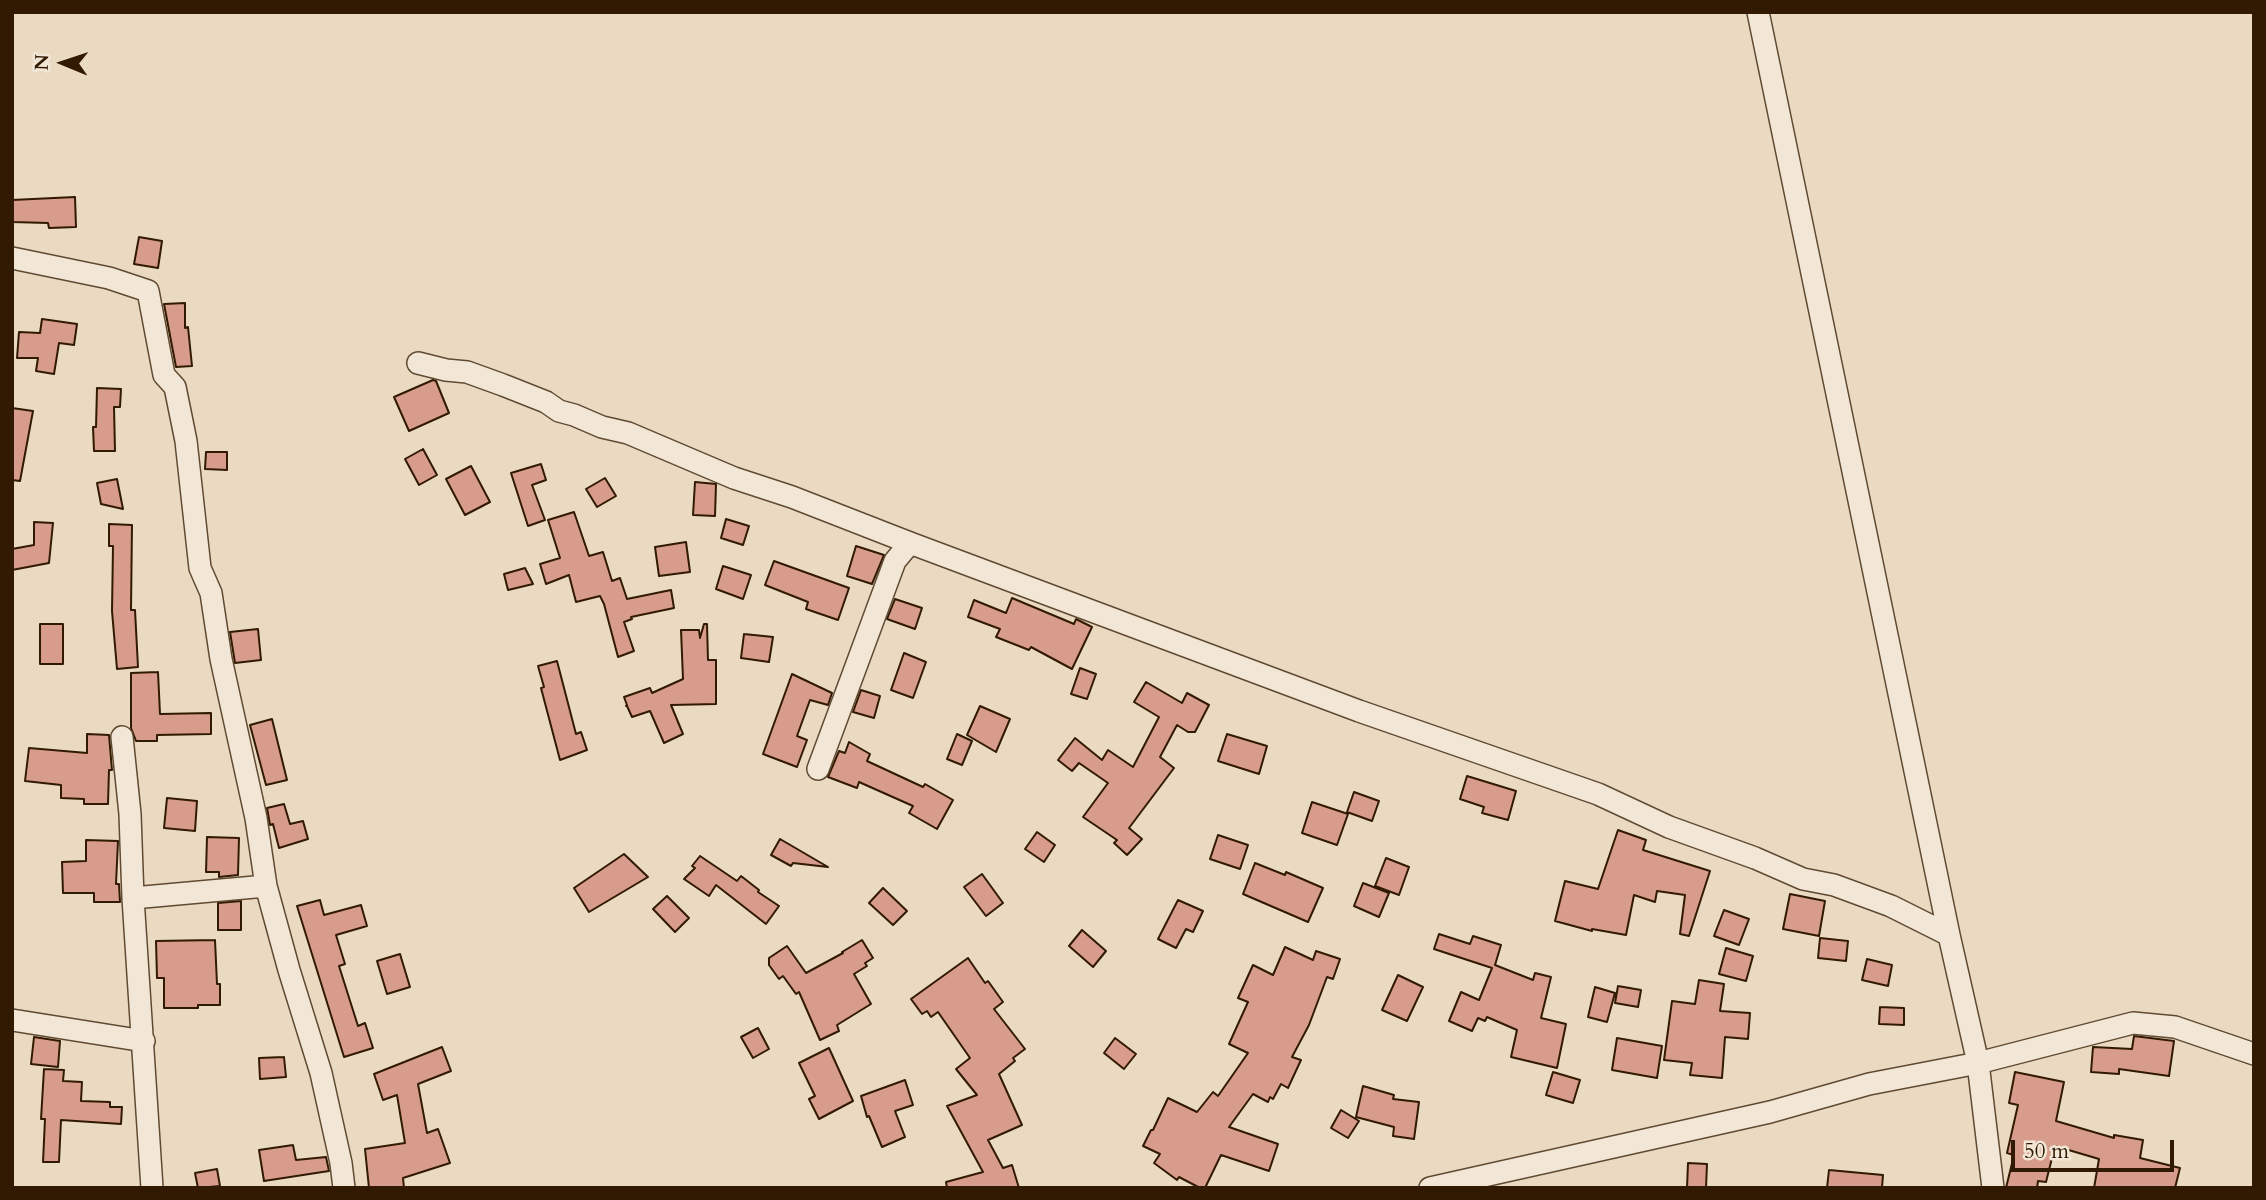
<!DOCTYPE html>
<style>
body{margin:0}
#map{position:relative;width:2266px;height:1200px;overflow:hidden;background:#ebdac2;font-family:Cardo,serif}
canvas{display:block}
.frame{position:absolute;inset:0;border:14px solid #311a01;pointer-events:none}
.north{position:absolute;left:28px;top:28px;width:70px;height:70px;-webkit-text-stroke:5px #f2e7d7;paint-order:stroke;rotate:272deg;font-size:19px;font-weight:700;line-height:28px;text-align:center;color:#311a01}
.north::after{content:'';display:block;margin:auto;width:24px;height:32px;background:#311a01;clip-path:polygon(50% 0,100% 100%,50% 72%,0 100%)}
.scale{position:absolute;left:2011px;top:1140px;width:163px;height:32px;box-sizing:border-box;border:4px solid #311a01;border-top:0;padding-left:9px;font-size:21px;line-height:24px;white-space:nowrap;color:#311a01;-webkit-text-stroke:5px #f2e7d7;paint-order:stroke}
</style>
<div id="map">
<canvas width="2266" height="1200"></canvas>
<div class="frame"></div>
<div class="north">N</div>
<div class="scale">50 m</div>
</div>
<script>
const c = document.querySelector('canvas').getContext('2d');
c.lineJoin = 'round';
function paint(path, color) { c.fillStyle = color; c.fill(path, 'evenodd'); }
const shape = rows => new Path2D(rows.map(r => 'M' + r).join(''));
function stroke(path, color, width, dash) { c.strokeStyle = color; c.lineWidth = width; c.lineCap = dash ? 'butt' : 'round'; c.setLineDash(dash || []); c.stroke(path); }
const building = shape([
 [75,197,76,227,49,228,48,223,12,222,12,200,75,197],
 [139,237,162,241,158,268,134,264,139,237],
 [185,303,185,328,188,327,192,366,176,367,164,304,185,303],
 [42,319,77,324,74,345,59,343,54,374,36,371,38,358,17,358,19,332,40,333,42,319],
 [433,380,436,381,449,413,409,431,394,397,433,380],
 [97,388,121,389,120,407,114,407,115,451,94,451,93,427,96,427,97,388],
 [12,408,33,411,20,481,12,480,12,408],
 [423,449,437,475,419,485,405,459,423,449],
 [206,452,227,452,227,470,205,469,206,452],
 [541,464,546,480,532,485,545,520,528,526,511,473,541,464],
 [471,466,490,502,465,515,446,479,471,466],
 [605,478,616,496,597,507,586,489,605,478],
 [117,479,123,509,101,504,97,483,117,479],
 [695,482,716,484,715,516,693,515,695,482],
 [574,512,589,556,603,552,612,581,620,578,627,599,671,590,674,608,631,617,632,619,624,622,634,651,618,657,604,604,600,596,576,602,569,575,546,584,540,564,560,558,548,520,574,512],
 [726,519,749,526,743,545,721,538,726,519],
 [34,522,53,523,49,563,12,570,12,549,34,545,34,522],
 [109,524,132,525,131,610,135,610,138,667,117,669,112,611,113,546,109,546,109,524],
 [686,542,690,572,659,576,655,547,686,542],
 [856,546,884,555,872,584,847,576,856,546],
 [774,561,849,588,838,620,806,609,808,602,765,585,774,561],
 [723,566,751,575,743,599,716,589,723,566],
 [525,568,533,584,508,590,504,574,525,568],
 [1012,598,1074,624,1076,619,1092,627,1072,669,1031,647,1029,650,996,637,1000,629,968,617,974,600,1006,613,1012,598],
 [895,599,922,608,915,629,887,619,895,599],
 [40,624,63,624,63,664,40,664,40,624],
 [704,624,707,624,708,660,716,660,716,704,671,705,683,734,664,743,650,711,632,717,627,706,626,706,627,705,624,697,650,688,652,693,683,679,681,630,699,630,700,638,704,624],
 [258,629,261,660,235,663,230,632,258,629],
 [744,634,773,637,769,662,741,658,744,634],
 [904,653,926,662,913,698,891,690,904,653],
 [557,661,576,734,581,732,587,750,560,760,541,688,544,687,538,666,557,661],
 [1080,668,1096,674,1087,699,1071,694,1080,668],
 [158,672,160,714,211,713,211,734,157,735,157,741,136,741,131,728,131,673,158,672],
 [792,674,832,693,828,705,810,700,797,736,807,740,797,767,763,754,792,674],
 [1146,682,1182,703,1187,693,1209,705,1195,732,1188,732,1177,725,1160,757,1174,768,1129,828,1142,839,1127,855,1114,843,1117,840,1083,817,1108,783,1079,763,1072,771,1058,760,1075,738,1102,760,1108,750,1133,767,1159,717,1134,702,1146,682],
 [861,690,880,696,874,718,853,712,861,690],
 [980,706,1010,719,996,752,967,735,980,706],
 [272,719,287,780,266,785,250,725,272,719],
 [87,734,109,735,112,770,109,770,108,804,84,804,84,799,61,798,61,785,25,781,29,748,87,753,87,734],
 [957,734,972,741,962,765,947,759,957,734],
 [1227,734,1267,746,1259,774,1218,761,1227,734],
 [849,742,870,754,867,761,923,787,925,784,953,800,937,829,909,813,913,806,859,782,857,788,828,777,839,751,845,753,849,742],
 [1467,776,1516,791,1508,820,1482,813,1484,807,1460,799,1467,776],
 [1354,792,1379,801,1372,821,1347,812,1354,792],
 [167,798,197,801,195,831,164,828,167,798],
 [1312,802,1348,814,1337,845,1302,833,1312,802],
 [284,804,290,824,303,821,308,839,279,848,273,824,270,825,267,808,284,804],
 [1618,830,1646,840,1643,850,1710,871,1689,936,1680,934,1685,895,1657,891,1655,902,1634,895,1626,935,1592,929,1592,931,1555,921,1565,881,1598,889,1618,830],
 [1037,832,1055,845,1044,862,1025,849,1037,832],
 [1218,835,1248,845,1240,869,1210,859,1218,835],
 [207,837,239,838,238,875,219,877,219,872,206,872,207,837],
 [780,839,828,867,793,863,791,866,771,855,780,839],
 [86,840,118,841,116,884,119,884,120,902,94,902,94,893,63,893,62,862,86,861,86,840],
 [624,854,648,877,589,912,574,888,624,854],
 [700,856,737,881,741,876,759,890,758,892,779,906,766,924,716,885,709,896,684,879,695,868,692,866,700,856],
 [1386,858,1409,867,1399,895,1375,886,1386,858],
 [1255,863,1285,875,1286,872,1323,888,1308,922,1243,894,1255,863],
 [982,874,1003,903,986,916,964,887,982,874],
 [1363,883,1389,893,1379,917,1354,906,1363,883],
 [883,888,907,911,893,925,869,903,883,888],
 [1790,894,1825,901,1819,936,1783,929,1790,894],
 [667,896,689,918,675,932,653,909,667,896],
 [320,900,324,915,361,905,367,926,336,935,345,964,339,966,358,1026,365,1023,373,1048,344,1057,297,906,320,900],
 [1178,900,1203,911,1193,932,1186,929,1176,948,1158,939,1178,900],
 [241,901,241,930,218,930,218,903,241,901],
 [1724,910,1749,919,1739,945,1714,936,1724,910],
 [1082,930,1106,951,1093,967,1069,946,1082,930],
 [1439,934,1470,944,1473,936,1501,945,1495,965,1533,980,1535,973,1551,977,1541,1018,1566,1024,1557,1068,1511,1057,1517,1030,1487,1017,1485,1021,1478,1018,1472,1031,1449,1021,1461,992,1479,1000,1492,968,1434,949,1439,934],
 [1820,938,1848,941,1846,961,1818,958,1820,938],
 [215,940,217,984,220,984,220,1005,198,1005,198,1008,164,1008,164,978,157,978,156,941,215,940],
 [862,940,873,958,865,963,867,966,854,974,871,1004,837,1025,839,1031,820,1040,799,992,796,994,783,976,779,979,769,965,769,958,787,946,806,973,843,953,842,952,862,940],
 [1285,947,1313,960,1316,951,1340,959,1333,979,1327,977,1309,1025,1292,1057,1301,1060,1288,1088,1281,1084,1273,1099,1270,1097,1268,1102,1253,1094,1229,1127,1278,1144,1269,1171,1221,1155,1205,1188,1200,1188,1179,1177,1177,1180,1154,1163,1160,1154,1143,1146,1151,1130,1153,1130,1168,1098,1197,1112,1213,1092,1218,1096,1248,1053,1229,1044,1248,1002,1238,998,1253,965,1273,975,1285,947],
 [1726,948,1753,956,1746,981,1719,974,1726,948],
 [400,954,410,987,387,994,377,961,400,954],
 [968,958,985,983,988,981,1003,1002,994,1009,1025,1049,1013,1058,1015,1061,999,1074,1022,1125,988,1140,1003,1168,1012,1165,1019,1188,947,1188,946,1182,983,1172,947,1106,977,1095,956,1069,970,1058,938,1012,931,1017,927,1011,922,1014,911,999,968,958],
 [1867,959,1892,965,1888,986,1862,980,1867,959],
 [1398,975,1423,987,1407,1021,1382,1010,1398,975],
 [1699,980,1724,984,1720,1011,1750,1013,1748,1039,1725,1037,1722,1078,1690,1075,1692,1063,1664,1060,1672,1001,1695,1004,1699,980],
 [1618,986,1641,990,1638,1007,1615,1003,1618,986],
 [1595,987,1615,993,1607,1022,1588,1017,1595,987],
 [1880,1007,1904,1008,1904,1025,1879,1024,1880,1007],
 [758,1028,769,1049,753,1058,741,1037,758,1028],
 [2134,1036,2174,1041,2169,1076,2119,1069,2119,1074,2091,1072,2093,1047,2132,1049,2134,1036],
 [34,1037,60,1041,58,1067,31,1064,34,1037],
 [1115,1038,1136,1054,1124,1069,1104,1053,1115,1038],
 [1617,1038,1662,1046,1657,1078,1612,1070,1617,1038],
 [442,1047,451,1071,418,1084,427,1133,438,1129,450,1163,403,1178,404,1188,369,1188,365,1149,405,1143,397,1095,383,1100,374,1074,442,1047],
 [829,1048,853,1101,819,1119,809,1099,815,1096,799,1063,829,1048],
 [284,1057,286,1077,260,1079,259,1058,284,1057],
 [44,1069,64,1070,63,1081,82,1082,81,1101,110,1102,110,1107,122,1107,121,1124,61,1120,59,1162,43,1162,45,1119,41,1119,44,1069],
 [1553,1072,1580,1080,1573,1103,1546,1095,1553,1072],
 [2015,1072,2064,1082,2056,1121,2114,1138,2114,1135,2143,1140,2140,1158,2180,1168,2175,1188,2094,1188,2099,1159,2055,1146,2046,1182,2038,1181,2037,1188,2006,1188,2014,1155,2007,1153,2018,1105,2009,1103,2015,1072],
 [905,1080,913,1105,895,1111,905,1137,882,1147,869,1116,867,1117,861,1096,905,1080],
 [1363,1086,1394,1095,1393,1099,1419,1102,1414,1139,1393,1136,1394,1127,1356,1117,1363,1086],
 [1341,1110,1359,1121,1348,1138,1331,1128,1341,1110],
 [293,1145,296,1160,326,1157,329,1171,264,1181,259,1150,293,1145],
 [1688,1163,1707,1164,1706,1188,1687,1188,1688,1163],
 [217,1169,220,1186,198,1188,195,1173,217,1169],
 [1829,1170,1883,1175,1882,1188,1827,1188,1829,1170]
]);
const street = shape([
 [1758,12,1949,935,1978,1063,1993,1188],
 [12,258,109,278,148,291,164,375,175,387,186,441,200,568,211,593,221,659,256,818,266,886,289,970,321,1073,341,1163,344,1188],
 [418,363,446,370,467,372,503,385,546,402,559,411,574,415,602,427,628,433,734,478,792,497,910,543,1359,711,1598,794,1669,827,1755,858,1803,879,1834,885,1891,906,1949,935],
 [122,737,130,814,133,898,152,1188],
 [818,769,895,561,910,543],
 [133,898,266,886],
 [12,1020,144,1041],
 [1430,1188,1770,1112,1869,1084,1978,1063,2133,1023,2175,1027,2254,1054]
]);
paint(building, '#d79c8c');
stroke(building, '#311a01', 2);
stroke(street, '#604a31', 24);
stroke(street, '#f2e7d7', 21);
</script>
